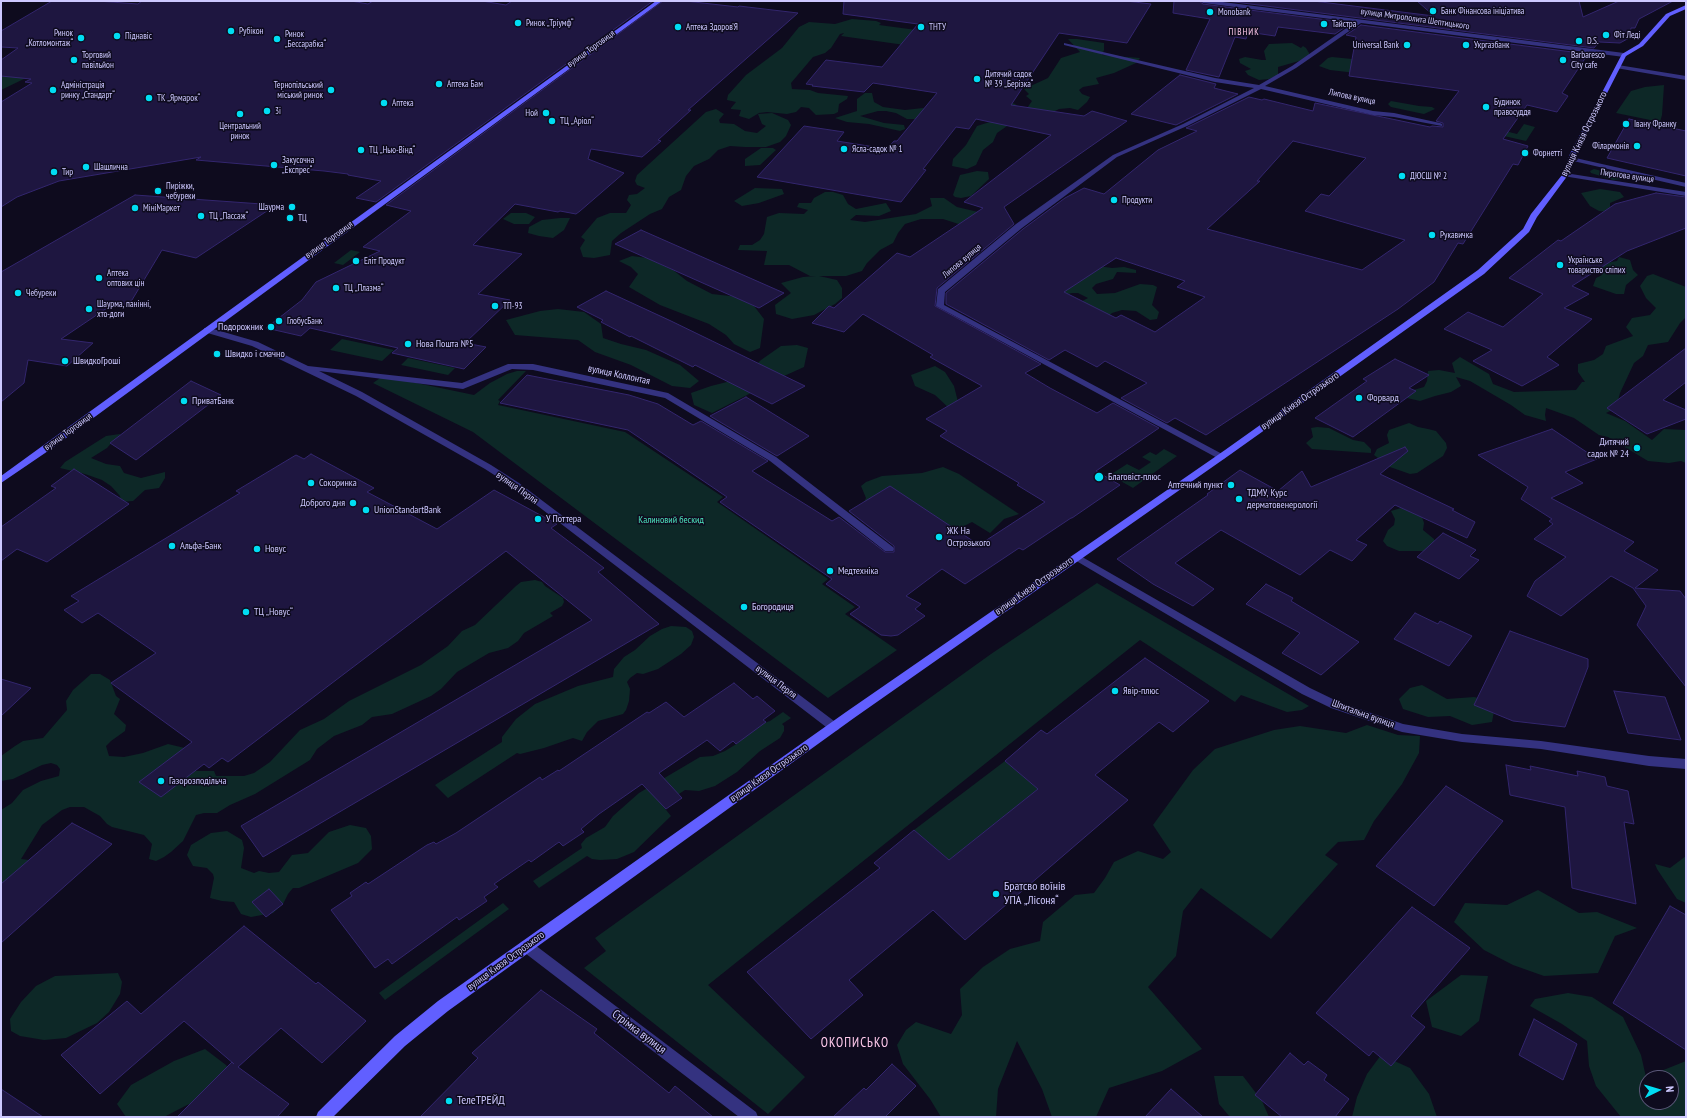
<!DOCTYPE html>
<meta charset="utf-8">
<style>
body{margin:0}
#map{position:relative;width:1687px;height:1118px;overflow:hidden;background:#0e0b1e;font-family:"PT Sans Narrow",sans-serif}
canvas{display:block}
.frame{position:absolute;inset:0;border:2px solid #cdc8ff;pointer-events:none}
.north{position:absolute;left:1639px;top:1070px;width:40px;height:40px;box-sizing:border-box;background:#0e0b1e;border:1px solid #5a5778;border-radius:50%;rotate:85deg;font-size:11px;font-weight:700;line-height:16px;text-align:center;color:#cdc8ff}
.north::after{content:'';display:block;margin:auto;width:14px;height:18px;background:#00ddf3;clip-path:polygon(50% 0,100% 100%,50% 72%,0 100%)}
</style>
<div id="map">
<canvas width="1687" height="1118"></canvas>
<div class="frame"></div>
<div class="north">N</div>
</div>
<script>
const c = document.querySelector('canvas').getContext('2d');
c.lineJoin = 'round';
function paint(path, color) { c.fillStyle = color; c.fill(path, 'evenodd'); }
const shape = rows => new Path2D(rows.map(r => 'M' + r).join(''));
function stroke(path, color, width, dash) { c.strokeStyle = color; c.lineWidth = width; c.lineCap = dash ? 'butt' : 'round'; c.setLineDash(dash || []); c.stroke(path); }
function drawText(font, color, halo, rows, align = 'center') {
  c.font = font + ' "PT Sans Narrow",sans-serif'; c.lineWidth = 3; c.setLineDash([]); c.textBaseline = 'middle'; c.strokeStyle = halo; c.fillStyle = color; for (const [text, x, y, turn = 0] of rows) {
    c.save(); c.translate(x, y); c.rotate((+turn || 0) * Math.PI / 180); c.textAlign = isNaN(turn) ? turn : align; if (halo) c.strokeText(text, 0, 0); c.fillText(text, 0, 0); c.restore();
  }
}
const green = shape([
 [852,19,876,21,881,23,879,25,939,33,926,48,841,36,844,33,840,34,831,48,825,53,813,57,791,83,792,89,810,90,818,93,848,96,847,99,839,104,838,112,834,114,816,115,809,108,801,107,796,112,787,114,767,112,759,113,749,119,739,116,741,110,731,109,731,108,736,102,727,100,728,95,746,75,782,48,799,27,809,22,835,24],
 [1068,39,1077,39,1104,43,1104,50,1102,55,1140,58,1136,63,1114,73,1096,78,1099,84,1083,87,1079,90,1082,94,1090,97,1087,102,1078,110,1070,108,1059,109,1049,114,1025,111,1032,101,1026,96,1029,94,1024,89,1048,78,1061,58,1080,52],
 [1292,43,1301,48,1303,46,1306,48,1309,53,1309,55,1306,59,1278,67,1278,75,1269,79,1259,80,1248,75,1245,71,1251,69,1240,63,1239,59,1245,57,1262,60,1266,60,1264,51,1269,44],
 [1332,57,1352,59,1351,64,1356,73,1330,70,1319,66,1328,58],
 [1,76,28,77,1,90],
 [1664,85,1662,115,1660,122,1616,113,1631,91,1645,87],
 [865,93,872,93,874,102,883,107,905,110,923,108,929,111,923,118,915,119,907,119,896,113,886,111,878,111,860,116,884,123,904,125,905,129,900,131,869,124,847,122,835,118,857,111,857,99],
 [1004,100,1015,104,1021,110,1010,124,997,133,993,142,983,150,976,165,967,169,952,166,953,159,966,145,977,126,993,121],
 [1391,101,1419,106,1432,107,1435,109,1424,114,1419,113,1391,107,1388,104],
 [716,109,724,114,719,120,720,123,734,124,745,131,757,133,766,126,762,124,758,114,772,113,788,120,791,125,786,136,780,142,766,147,745,147,730,146,718,150,709,159,694,166,686,176,681,190,669,197,662,209,650,214,621,233,612,241,610,255,594,258,583,257,580,248,585,240,581,237,597,218,610,213,626,213,631,205,627,200,629,195,637,194,645,188,637,185,635,181,637,175,706,112],
 [1477,124,1517,134,1524,124,1535,127,1526,141,1473,129],
 [761,148,773,148,776,150,760,165,745,166,745,159],
 [1594,169,1617,175,1623,177,1623,179,1613,180,1591,173,1590,171],
 [977,171,988,172,989,179,971,196,961,198,955,197,953,195,960,175],
 [755,188,782,189,784,194,759,203,742,206,734,201],
 [1600,189,1620,192,1624,197,1610,203,1610,212,1599,211,1590,206,1581,193],
 [825,192,833,192,843,195,848,204,856,209,886,203,891,211,879,216,856,215,850,220,865,222,916,214,932,206,930,198,944,198,957,207,978,212,971,228,943,219,921,219,905,224,898,233,893,243,880,250,867,263,862,271,846,276,819,276,837,280,842,288,842,298,835,304,814,315,792,319,776,314,775,305,791,293,781,283,803,277,816,276,810,276,789,265,764,265,767,251,738,250,740,245,752,245,760,240,764,234,767,217,779,213,804,214,808,210,797,207,799,203,811,203,814,198],
 [511,213,526,213,535,217,529,224,514,224,503,219],
 [560,218,570,218,564,230,553,238,539,236,528,233,529,227,542,220],
 [351,250,360,252,343,265,334,263],
 [632,256,647,258,673,270,687,281,712,294,739,297,754,306,764,319,760,348,750,352,734,344,726,335,709,324,660,305,629,287,638,274,631,267,619,261],
 [1619,257,1630,260,1633,270,1638,275,1626,285,1624,294,1616,294,1593,286,1596,278,1602,275,1596,267,1606,263,1617,261],
 [1098,266,1112,268,1124,267,1136,270,1136,273,1117,272,1113,279,1096,284,1092,288,1097,294,1115,293,1140,284,1153,285,1157,287,1152,305,1159,312,1157,319,1150,320,1136,311,1122,310,1112,313,1096,328,1069,308,1088,298,1078,293,1072,293,1056,297],
 [1653,274,1686,287,1686,317,1680,323,1668,342,1648,345,1643,356,1634,363,1620,393,1616,408,1606,413,1625,421,1652,440,1664,429,1686,430,1686,463,1681,461,1669,463,1648,461,1608,437,1599,435,1574,418,1546,408,1545,415,1546,421,1525,415,1511,405,1470,381,1456,377,1461,386,1451,392,1435,396,1420,401,1407,398,1403,393,1424,387,1427,381,1428,371,1439,370,1455,373,1452,363,1460,357,1489,374,1493,384,1514,392,1576,390,1582,382,1585,382,1578,372,1578,364,1594,360,1603,354,1606,346,1633,336,1626,327,1632,318,1650,315,1656,308,1646,298,1640,286,1647,276],
 [558,309,584,312,601,324,603,338,621,344,646,350,680,365,699,381,690,388,672,386,631,365,595,352,578,340,515,335,506,320,540,311],
 [342,339,394,350,382,361,330,350],
 [797,345,808,348,804,367,784,376,712,413,694,405,691,393,711,386,743,378,761,360,781,346],
 [408,358,455,368,448,375,401,365],
 [935,366,945,372,954,386,958,402,951,410,935,395,915,386,911,375],
 [517,371,526,371,498,400,500,401,498,405,625,432,723,497,717,502,828,579,822,584,855,607,845,614,897,650,828,698,473,432,373,383,383,376,474,395,490,383,507,374],
 [1409,423,1418,427,1428,429,1436,431,1446,443,1447,448,1443,456,1417,473,1410,474,1390,467,1374,455,1377,449,1389,443,1387,435,1389,430],
 [1317,427,1329,428,1353,440,1364,442,1371,449,1371,453,1312,449,1306,443,1313,437,1311,428],
 [120,434,122,439,113,441,107,448,91,458,106,464,120,466,124,473,141,478,165,472,165,478,159,488,145,490,133,501,121,502,120,496,111,486,102,480,85,474,60,468,65,462,106,436],
 [1164,449,1177,456,1133,488,1110,475,1127,464,1139,470,1151,462,1142,457,1150,452,1156,455],
 [943,467,959,474,1019,514,1004,519,990,533,972,522,948,534,875,507,864,502,866,498,861,486,866,482,882,476,922,473],
 [1410,502,1421,514,1424,523,1423,530,1434,539,1435,545,1427,551,1399,551,1387,546,1383,541,1388,530,1394,525,1395,519,1391,511,1401,508],
 [535,580,542,582,545,586,563,598,564,602,562,606,550,613,553,616,524,633,518,641,508,648,489,653,457,672,441,689,431,696,392,714,372,717,362,725,334,736,317,749,310,760,255,794,230,805,217,813,204,813,196,815,183,841,171,852,164,857,156,861,149,859,152,844,144,835,112,827,107,824,100,816,84,807,70,807,62,810,42,825,21,859,29,860,1,887,1,810,12,803,23,790,41,781,59,776,60,769,57,765,51,763,42,765,13,779,1,781,1,756,15,746,23,741,43,738,67,710,66,701,73,690,91,674,100,674,110,680,116,696,120,699,114,714,126,725,125,731,111,741,106,746,109,756,124,757,143,753,168,744,189,749,189,771,214,771,216,776,244,776,254,773,270,762,300,730,324,719,349,701,421,665,448,646,462,631,475,625,516,586,521,582],
 [1097,583,1309,706,1302,710,1287,712,1241,695,1235,702,1140,640,708,985,805,1077,768,1114,584,968,606,951,595,938,991,654],
 [671,626,686,627,692,631,694,637,691,645,681,654,658,669,643,674,637,673,630,678,627,682,630,689,629,701,626,710,623,714,598,721,587,732,582,741,573,738,544,748,520,754,517,753,448,798,435,785,502,742,502,737,516,719,535,704,578,686,613,677,614,669,624,657,635,650,650,636,662,629],
 [1422,685,1447,699,1474,697,1490,701,1495,706,1492,722,1472,725,1450,716,1428,717,1403,709,1399,699,1410,688],
 [783,712,791,718,782,724,784,726,784,731,780,738,760,751,737,772,715,786,699,791,685,790,662,805,671,816,634,852,617,859,600,860,592,859,587,856,539,888,533,881,582,848,581,844,586,838,605,827,613,816,639,793,700,757,713,756,725,751,738,743,755,726,770,721],
 [1367,725,1398,735,1420,736,1419,753,1402,784,1374,821,1364,840,1338,842,1325,855,1338,864,1271,939,1201,888,1183,911,1176,956,1148,987,1202,1049,1162,1071,1109,1088,1096,1117,1052,1117,1042,1089,1017,1041,998,1089,996,1117,941,1117,930,1099,903,1064,897,1045,906,1030,916,1022,951,1034,962,1015,960,989,983,967,1010,949,1040,941,1043,922,1075,895,1094,893,1105,878,1114,862,1138,851,1163,859,1171,852,1153,825,1193,770,1215,749,1274,730,1300,726,1346,733],
 [1005,761,1038,789,949,860,914,830],
 [350,825,366,828,371,836,372,849,358,863,299,888,293,888,288,894,283,904,273,913,251,917,241,914,234,902,222,901,210,898,214,878,213,874,207,868,193,866,187,855,191,845,211,833,227,831,242,840,244,848,241,868,254,873,259,871,269,873,279,872,292,855,308,853,329,832],
 [1686,856,1686,903,1677,899,1657,869,1655,864,1670,868],
 [1538,890,1579,913,1597,912,1637,928,1615,936,1598,973,1544,976,1513,965,1484,950,1454,922,1465,903,1507,905],
 [503,903,509,909,385,1000,379,993],
 [118,973,122,982,120,994,109,1012,97,1023,66,1038,44,1040,20,1036,11,1031,10,1019,21,1002,36,986,55,976],
 [1461,975,1488,976,1479,1021,1461,1036,1432,1027,1426,1001],
 [1568,993,1592,997,1623,1017,1641,1055,1646,1077,1686,1061,1686,1117,1621,1117,1596,1086,1589,1066,1587,1041,1562,1024,1530,1006,1535,999],
 [1647,1078,1671,1078,1671,1102,1647,1102],
 [205,1049,226,1065,235,1077,208,1098,187,1105,164,1117,126,1117,117,1104,131,1085,174,1061],
 [1381,1055,1410,1068,1429,1094,1437,1117,1352,1117,1357,1097,1367,1074],
 [1214,1076,1243,1076,1262,1101,1269,1117,1230,1117,1219,1104]
]);
const building = shape([
 [52,1,97,1,138,4,142,1,351,1,368,4,373,1,482,1,506,5,512,1,653,1,376,202,356,198,381,181,348,175,348,174,324,171,196,160,201,157,59,181,17,197,1,207,1,102,32,83,25,82,31,79,1,76,1,60,18,48,1,47,1,31,52,1],
 [663,1,685,1,738,7,739,6,798,13,688,110,691,110,658,140,661,141,642,157,591,149,588,159,624,173,580,211,576,214,560,211,558,212,515,204,473,245,522,254,478,294,510,300,465,343,486,347,464,369,392,353,398,348,310,328,301,336,266,328,302,300,316,282,380,251,363,247,411,211,386,205,663,1],
 [844,1,1126,1,1151,4,1127,43,1059,33,1011,105,1084,116,1092,111,1127,121,1004,207,1014,224,937,288,935,306,1041,364,1025,373,1050,388,1097,413,1113,403,1159,428,1096,471,1120,485,1072,518,1071,518,1023,550,1019,548,965,584,942,569,906,596,921,604,915,609,925,616,898,635,891,636,881,635,850,614,860,607,826,584,832,579,720,502,727,497,628,430,500,403,527,375,629,395,658,404,693,425,701,421,768,461,752,471,832,521,839,517,885,552,894,552,894,546,849,511,890,486,979,545,1045,502,1017,485,1019,483,940,436,947,431,926,419,982,386,930,357,933,355,863,314,844,332,812,323,829,306,834,308,897,253,910,257,983,208,964,202,1051,135,976,119,969,129,956,127,923,169,926,170,901,202,757,177,804,126,844,132,837,141,887,149,894,141,897,141,937,93,873,83,864,92,812,86,813,85,806,84,826,60,882,67,918,24,843,14,844,1],
 [1174,1,1199,1,1203,4,1351,23,1335,34,1278,27,1275,36,1248,32,1246,39,1235,37,1219,77,1186,70,1210,19,1173,13,1174,1],
 [1227,1,1313,1,1434,16,1417,1,1579,1,1583,17,1619,1,1673,1,1639,19,1635,28,1631,28,1629,38,1620,43,1599,42,1594,48,1227,1],
 [1361,25,1588,54,1562,93,1568,96,1557,112,1527,105,1503,139,1528,146,1518,165,1513,164,1463,244,1458,243,1434,282,1398,309,1206,435,1175,418,1167,423,1121,398,1147,383,1105,361,1097,367,1065,350,1049,360,946,304,946,293,1023,229,1065,198,1084,188,1104,194,1158,150,1197,131,1186,128,1249,97,1262,100,1264,99,1313,111,1315,103,1430,127,1432,126,1443,127,1443,123,1436,121,1459,91,1349,76,1356,37,1346,35,1361,25],
 [1293,141,1366,158,1329,196,1321,194,1305,211,1405,240,1362,270,1207,229,1260,181,1257,181,1293,141],
 [1116,258,1185,281,1177,287,1205,297,1155,332,1121,315,1116,318,1064,292,1116,258],
 [1180,75,1216,84,1214,88,1238,94,1176,125,1131,114,1180,75],
 [1629,119,1686,131,1686,176,1607,158,1629,119],
 [1656,193,1686,197,1686,228,1627,251,1572,286,1589,294,1564,308,1592,319,1547,357,1559,365,1522,386,1473,361,1492,350,1444,329,1468,312,1503,327,1543,294,1509,278,1558,240,1561,241,1615,204,1656,193],
 [135,195,276,205,196,258,162,250,132,300,123,307,113,304,61,339,93,343,67,366,28,360,24,383,1,402,1,272,135,195],
 [641,230,784,293,759,308,615,244,641,230],
 [606,291,671,321,805,386,772,404,695,365,693,367,631,336,630,337,601,322,603,320,577,307,606,291],
 [1686,348,1686,382,1663,400,1686,410,1686,419,1647,434,1607,408,1686,348],
 [1395,359,1429,375,1409,388,1416,391,1353,437,1315,418,1367,381,1363,379,1395,359],
 [191,381,221,395,136,460,110,443,191,381],
 [746,397,809,436,777,456,710,416,746,397],
 [1552,429,1597,459,1565,472,1583,483,1551,498,1634,542,1624,551,1658,570,1635,588,1680,591,1686,599,1686,687,1637,625,1646,606,1633,588,1611,576,1561,616,1527,596,1535,581,1566,557,1534,539,1553,524,1549,521,1552,519,1521,499,1528,487,1478,455,1552,429],
 [1405,447,1408,451,1380,474,1454,509,1452,510,1475,522,1467,538,1395,505,1356,540,1367,545,1352,561,1330,550,1300,575,1221,530,1175,563,1214,589,1193,606,1153,584,1117,559,1208,495,1207,494,1240,470,1278,491,1302,471,1311,487,1405,447],
 [311,454,374,488,367,492,437,529,494,490,557,524,551,528,604,568,598,572,659,624,263,857,241,826,592,620,506,551,228,762,222,758,209,768,204,764,161,797,139,782,192,742,111,683,156,653,98,613,82,623,64,610,79,601,71,596,240,493,236,491,296,455,304,459,311,454],
 [74,469,129,504,47,562,17,549,1,561,1,527,56,488,51,486,74,469],
 [1443,533,1476,550,1470,556,1479,560,1459,579,1417,557,1443,533],
 [1266,584,1293,598,1291,601,1359,642,1321,675,1282,653,1300,633,1246,604,1266,584],
 [1415,613,1438,624,1440,621,1472,636,1449,666,1394,639,1415,613],
 [1510,631,1588,659,1588,667,1565,727,1513,721,1474,705,1510,631],
 [1145,658,1209,701,1173,732,1159,722,1095,775,1128,800,965,940,933,910,849,980,863,995,811,1039,747,972,880,868,874,863,914,830,949,860,1038,789,1005,761,1041,730,1047,734,1145,658],
 [1,679,31,688,1,716,1,679],
 [734,683,753,699,757,696,775,711,763,720,766,722,736,744,733,741,720,751,707,740,659,773,682,798,666,809,642,784,599,814,581,829,584,832,563,846,559,842,531,862,529,860,494,884,498,887,484,897,487,901,459,920,457,917,392,964,388,959,375,968,331,910,352,896,350,893,366,882,368,884,427,845,434,842,436,844,456,833,540,777,542,780,558,770,559,771,647,712,649,713,666,702,684,717,734,683],
 [1614,691,1665,697,1681,740,1628,733,1614,691],
 [1506,765,1531,770,1530,766,1578,776,1577,771,1605,777,1607,786,1628,791,1634,824,1624,822,1636,904,1572,888,1565,807,1510,795,1506,765],
 [1446,786,1503,821,1434,906,1376,866,1446,786],
 [72,823,112,844,1,943,1,884,72,823],
 [269,889,283,904,266,917,252,902,269,889],
 [1670,906,1686,915,1686,1050,1613,1003,1670,906],
 [1412,907,1470,948,1411,1016,1425,1027,1391,1066,1373,1051,1369,1056,1316,1013,1412,907],
 [244,926,316,984,318,982,366,1021,322,1063,281,1028,238,1067,289,1104,277,1117,177,1117,232,1062,234,1064,184,1021,100,1094,61,1055,127,1001,141,1014,244,926],
 [541,990,597,1029,594,1033,669,1093,675,1086,713,1117,420,1117,478,1058,472,1053,541,990],
 [1534,1019,1577,1044,1563,1080,1519,1055,1534,1019],
 [1290,1053,1304,1065,1308,1061,1327,1075,1324,1080,1349,1099,1335,1117,1282,1117,1255,1095,1290,1053],
 [892,1064,916,1086,885,1117,833,1117,864,1088,866,1090,892,1064],
 [1,1089,43,1117,1,1117,1,1089],
 [1171,1089,1203,1117,1145,1117,1171,1089]
]);
const street = shape([
 [1200,1,1215,1,1624,53,1627,55,1624,57,1361,23,1296,68,1265,86,1373,111,1394,113,1440,123,1442,124,1442,126,1394,117,1373,115,1261,89,1187,126,1117,157,1022,228,945,292,944,305,1224,455,1226,457,1224,459,1221,460,936,306,938,289,1016,224,1113,155,1183,124,1254,88,1215,82,1064,45,1064,43,1215,78,1259,85,1292,66,1355,22,1203,3,1200,1],
 [1618,65,1686,76,1686,80,1616,68,1616,66,1618,65],
 [1571,157,1686,183,1686,187,1569,160,1568,159,1571,157],
 [1565,173,1686,192,1686,196,1563,176,1562,175,1565,173],
 [204,328,210,328,258,342,308,366,462,383,508,364,533,364,668,393,776,457,893,547,894,549,893,551,885,551,770,461,665,398,533,370,512,369,463,389,319,371,362,392,491,465,519,483,838,724,840,727,838,730,834,731,830,730,513,487,485,469,356,396,252,346,204,332,204,328],
 [1077,554,1310,688,1339,702,1403,724,1462,734,1541,741,1649,756,1686,759,1686,769,1649,766,1541,749,1462,742,1402,732,1331,708,1302,694,1073,559,1072,557,1073,555,1077,554],
 [526,940,531,942,756,1112,758,1117,739,1117,521,950,519,946,521,942,526,940]
]);
const secondary = shape([
 [656,1,662,1,51,449,1,483,1,476,656,1],
 [1686,5,1686,9,1670,16,1643,46,1626,56,1576,154,1568,175,1537,217,1529,232,1484,274,1231,454,854,718,448,1011,405,1046,333,1117,316,1117,318,1112,395,1036,438,1001,846,712,1225,450,1478,270,1523,229,1531,214,1562,175,1570,154,1622,54,1639,44,1666,14,1686,5]
]);
const markers = [
 [1433,11,4,"#00ddf3"],
 [1210,12,4,"#00ddf3"],
 [518,23,4,"#00ddf3"],
 [1324,24,4,"#00ddf3"],
 [678,27,4,"#00ddf3"],
 [921,27,4,"#00ddf3"],
 [231,31,4,"#00ddf3"],
 [1606,35,4,"#00ddf3"],
 [117,36,4,"#00ddf3"],
 [81,38,4,"#00ddf3"],
 [277,39,4,"#00ddf3"],
 [1579,41,4,"#00ddf3"],
 [1407,45,4,"#00ddf3"],
 [1466,45,4,"#00ddf3"],
 [74,60,4,"#00ddf3"],
 [1563,60,4,"#00ddf3"],
 [977,79,4,"#00ddf3"],
 [439,84,4,"#00ddf3"],
 [53,90,4,"#00ddf3"],
 [331,90,4,"#00ddf3"],
 [149,98,4,"#00ddf3"],
 [384,103,4,"#00ddf3"],
 [1486,107,4,"#00ddf3"],
 [267,111,4,"#00ddf3"],
 [546,113,4,"#00ddf3"],
 [240,114,4,"#00ddf3"],
 [552,121,4,"#00ddf3"],
 [1626,124,4,"#00ddf3"],
 [1637,146,4,"#00ddf3"],
 [844,149,4,"#00ddf3"],
 [361,150,4,"#00ddf3"],
 [1525,153,4,"#00ddf3"],
 [274,165,4,"#00ddf3"],
 [86,167,4,"#00ddf3"],
 [54,172,4,"#00ddf3"],
 [1402,176,4,"#00ddf3"],
 [158,191,4,"#00ddf3"],
 [1114,200,4,"#00ddf3"],
 [292,207,4,"#00ddf3"],
 [135,208,4,"#00ddf3"],
 [201,216,4,"#00ddf3"],
 [290,218,4,"#00ddf3"],
 [1432,235,4,"#00ddf3"],
 [356,261,4,"#00ddf3"],
 [1560,265,4,"#00ddf3"],
 [99,278,4,"#00ddf3"],
 [336,288,4,"#00ddf3"],
 [18,293,4,"#00ddf3"],
 [495,306,4,"#00ddf3"],
 [89,309,4,"#00ddf3"],
 [279,321,4,"#00ddf3"],
 [271,327,4,"#00ddf3"],
 [408,344,4,"#00ddf3"],
 [217,354,4,"#00ddf3"],
 [65,361,4,"#00ddf3"],
 [1359,398,4,"#00ddf3"],
 [184,401,4,"#00ddf3"],
 [1637,448,4,"#00ddf3"],
 [1099,477,5,"#00ddf3"],
 [311,483,4,"#00ddf3"],
 [1231,485,4,"#00ddf3"],
 [1239,499,4,"#00ddf3"],
 [353,503,4,"#00ddf3"],
 [366,510,4,"#00ddf3"],
 [538,519,4,"#00ddf3"],
 [939,537,4,"#00ddf3"],
 [172,546,4,"#00ddf3"],
 [257,549,4,"#00ddf3"],
 [830,571,4,"#00ddf3"],
 [744,607,4,"#00ddf3"],
 [246,612,4,"#00ddf3"],
 [1115,691,4,"#00ddf3"],
 [161,781,4,"#00ddf3"],
 [996,894,4,"#00ddf3"],
 [449,1101,4,"#00ddf3"]
];
const farPoinames = [
 ["Банк Фінансова ініціатива",1441,11],
 ["Monobank",1218,12],
 ["Ринок „Тріумф“",526,23],
 ["Тайстра",1332,24],
 ["Аптека Здоров’Я",686,27],
 ["ТНТУ",929,27],
 ["Рубікон",239,31],
 ["Ринок",73,33,"right"],
 ["„Котломонтаж“",73,43,"right"],
 ["Ринок",285,34],
 ["„Бессарабка“",285,44],
 ["Фіт Леді",1614,35],
 ["Піднавіс",125,36],
 ["D.S.",1587,41],
 ["Universal Bank",1399,45,"right"],
 ["Укргазбанк",1474,45],
 ["Торговий",82,55],
 ["павільйон",82,65],
 ["Barbaresco",1571,55],
 ["City cafe",1571,65],
 ["Дитячий садок",985,74],
 ["№ 39 „Берізка“",985,84],
 ["Аптека Бам",447,84],
 ["Адміністрація",61,85],
 ["ринку „Стандарт“",61,95],
 ["Тернопільський",323,85,"right"],
 ["міський ринок",323,95,"right"],
 ["ТК „Ярмарок“",157,98],
 ["Будинок",1494,102],
 ["правосуддя",1494,112],
 ["Аптека",392,103],
 ["3і",275,111],
 ["Ной",538,113,"right"],
 ["ТЦ „Аріол“",560,121],
 ["Івану Франку",1634,124],
 ["Центральний",240,126,"center"],
 ["ринок",240,136,"center"],
 ["Філармонія",1629,146,"right"],
 ["Ясла-садок № 1",852,149],
 ["ТЦ „Нью-Вінд“",369,150],
 ["Форнетті",1533,153],
 ["Закусочна",282,160],
 ["„Експрес“",282,170],
 ["Шашлична",94,167],
 ["Тир",62,172],
 ["ДЮСШ № 2",1410,176],
 ["Пиріжки,",166,186],
 ["чебуреки",166,196],
 ["Продукти",1122,200],
 ["Шаурма",284,207,"right"],
 ["МініМаркет",143,208],
 ["ТЦ „Пассаж“",209,216],
 ["ТЦ",298,218],
 ["Рукавичка",1440,235],
 ["Українське",1568,260],
 ["товариство сліпих",1568,270],
 ["Еліт Продукт",364,261],
 ["Аптека",107,273],
 ["оптових цін",107,283],
 ["ТЦ „Плазма“",344,288],
 ["Чебуреки",26,293],
 ["Шаурма, панінні,",97,304],
 ["хто-доги",97,314],
 ["ТП-93",503,306],
 ["ГлобусБанк",287,321]
];
const farStreetnames = [
 ["вулиця Митрополита Шептицького",1415,19,8],
 ["вулиця Торговиця",591,49,-36],
 ["Липова вулиця",1352,97,12],
 ["Пирогова вулиця",1627,176,8],
 ["вулиця Торговиця",329,240,-36],
 ["Липова вулиця",962,261,-40],
 ["вулиця Торговиця",68,432,-36]
];
const farNeighbourhoodnames = [
 ["ПІВНИК",1244,32]
];
const streetNames = [
 ["вулиця Князя Острозького",1584,134,-64],
 ["вулиця Коллонтая",619,375,12],
 ["вулиця Князя Острозького",1300,401,-35],
 ["вулиця Перля",517,488,35],
 ["вулиця Князя Острозького",1034,586,-35],
 ["вулиця Перля",776,682,37],
 ["Шпитальна вулиця",1363,714,20],
 ["вулиця Князя Острозького",769,773,-35],
 ["вулиця Князя Острозького",506,961,-36]
];
const poiNames = [
 ["Подорожник",263,327,"right"],
 ["Нова Пошта №5",416,344],
 ["Швидко і смачно",225,354],
 ["ШвидкоГроші",73,361],
 ["Форвард",1367,398],
 ["ПриватБанк",192,401],
 ["Дитячий",1629,442,"right"],
 ["садок № 24",1629,454,"right"],
 ["Благовіст-плюс",1108,477],
 ["Сокоринка",319,483],
 ["Аптечний пункт",1223,485,"right"],
 ["ТДМУ, Курс",1247,493],
 ["дерматовенерології",1247,505],
 ["Доброго дня",345,503,"right"],
 ["UnionStandartBank",374,510],
 ["У Поттера",546,519],
 ["ЖК На",947,531],
 ["Острозького",947,543],
 ["Альфа-Банк",180,546],
 ["Новус",265,549],
 ["Медтехніка",838,571],
 ["Богородиця",752,607],
 ["ТЦ „Новус“",254,612],
 ["Явір-плюс",1123,691],
 ["Газорозподільча",169,781]
];
const parkNames = [
 ["Калиновий бескид",671,520]
];
const nearPoinames = [
 ["Братсво воїнів",1004,887],
 ["УПА „Лісоня“",1004,901],
 ["ТелеТРЕЙД",457,1101]
];
const nearStreetnames = [
 ["Стрімка вулиця",639,1032,37]
];
const nearNeighbourhoodnames = [
 ["ОКОПИСЬКО",855,1043]
];
paint(green, '#0d2827');
paint(building, '#1e1640');
stroke(building, '#33266e', 1);
paint(street, '#343280');
paint(secondary, '#615fff');
for (const [x, y, r, color] of markers) { const dot = new Path2D(); dot.arc(x, y, r, 0, 2 * Math.PI); c.fillStyle = color; c.fill(dot); stroke(dot, '#0e0b1e', 1.5); }
drawText('9px', '#cdc8ff', '#0e0b1e', farPoinames, 'left');
drawText('9px', '#cdc8ff', '#0e0b1e', farStreetnames);
c.letterSpacing = '1px';
drawText('9px', '#ffcaec', '#0e0b1e', farNeighbourhoodnames);
c.letterSpacing = '0px';
drawText('10px', '#cdc8ff', '#0e0b1e', streetNames);
drawText('10px', '#cdc8ff', '#0e0b1e', poiNames, 'left');
drawText('10px', '#4de5be', '#0e0b1e', parkNames);
drawText('12px', '#cdc8ff', '#0e0b1e', nearPoinames, 'left');
drawText('12px', '#cdc8ff', '#0e0b1e', nearStreetnames);
c.letterSpacing = '1px';
drawText('13px', '#ffcaec', '#0e0b1e', nearNeighbourhoodnames);
c.letterSpacing = '0px';
</script>
